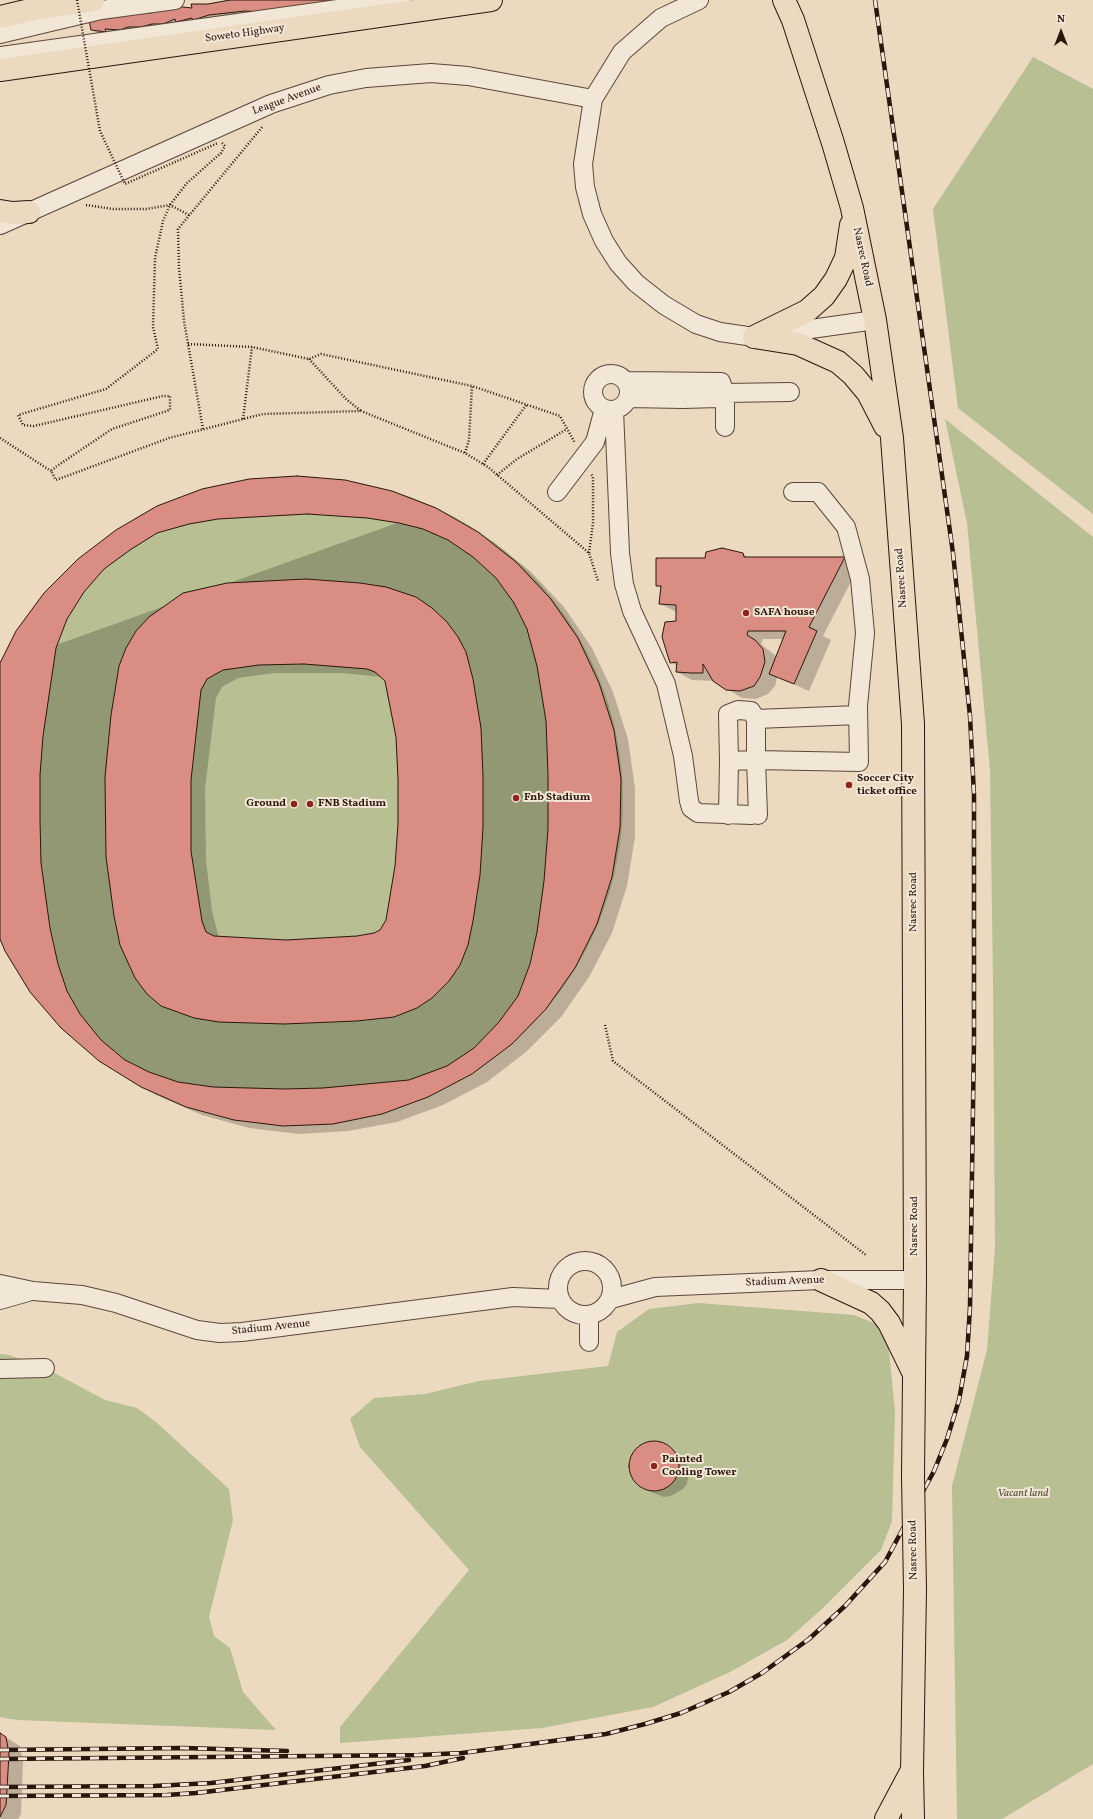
<!DOCTYPE html>
<style>
body{margin:0}
#map{position:relative;width:1093px;height:1819px;overflow:hidden;background:#ebd9c0;font-family:Vollkorn,serif}
canvas{display:block}
.north{position:absolute;left:1041px;top:12px;width:40px;height:40px;-webkit-text-stroke:3px #f2e6d6;paint-order:stroke;rotate:0deg;font-size:11px;font-weight:700;line-height:16px;text-align:center;color:#2b160d}
.north::after{content:'';display:block;margin:auto;width:14px;height:18px;background:#2b160d;clip-path:polygon(50% 0,100% 100%,50% 72%,0 100%)}
</style>
<div id="map">
<canvas width="1093" height="1819"></canvas>
<div class="north">N</div>
</div>
<script>
const c = document.querySelector('canvas').getContext('2d');
c.lineJoin = 'round';
function paint(path, color) { c.fillStyle = color; c.fill(path, 'evenodd'); }
const shape = rows => new Path2D(rows.map(r => 'M' + r).join(''));
function stroke(path, color, width, dash) { c.strokeStyle = color; c.lineWidth = width; c.lineCap = dash ? 'butt' : 'round'; c.setLineDash(dash || []); c.stroke(path); }
function drawText(font, color, halo, rows, align = 'center') {
  c.font = font + ' Vollkorn,serif'; c.lineWidth = 4; c.setLineDash([]); c.textBaseline = 'middle'; c.strokeStyle = halo; c.fillStyle = color; for (const [text, x, y, turn = 0] of rows) {
    c.save(); c.translate(x, y); c.rotate((+turn || 0) * Math.PI / 180); c.textAlign = isNaN(turn) ? turn : align; if (halo) c.strokeText(text, 0, 0); c.fillText(text, 0, 0); c.restore();
  }
}
const green = shape([
 [1033,57,1093,89,1093,514,958,408,933,209],
 [945,419,1093,537,1093,1764,1002,1819,957,1819,952,1486,987,1350,995,1248,993,982,990,770,967,523],
 '-21 800a322 322 0 1 1 644 0a322 322 0 1 1-644 0Z',
 [698,1303,854,1315,876,1324,888,1342,895,1411,892,1521,881,1550,822,1609,787,1640,730,1672,653,1707,542,1728,340,1743,340,1727,469,1570,360,1447,350,1419,374,1398,425,1394,479,1381,608,1366,617,1332,649,1309],
 [0,1354,9,1355,45,1368,105,1400,137,1408,156,1422,229,1489,233,1520,209,1617,214,1636,230,1648,243,1692,276,1730,17,1720,0,1717]
]);
const shadow = shape([
 [236,0,400,0,107,38,92,30,103,18,106,19,193,9],
 [436,509,493,542,530,571,564,607,592,648,613,692,628,739,635,788,635,837,627,886,612,933,589,977,561,1017,526,1052,487,1082,443,1105,397,1122,348,1131,299,1134,249,1128,202,1115,156,1095,141,1086,0,936,0,665],
 [274,673,342,673,382,677,386,681,397,736,399,824,396,866,385,925,375,934,339,939,286,941,219,938,212,911,206,860,205,789,216,698,222,687,238,678],
 [743,554,749,558,845,558,859,566,823,636,831,640,809,691,777,677,775,686,768,694,756,699,742,698,715,681,692,680,677,672,677,666,671,662,677,612,660,604,662,588,657,585,706,559],
 [763,639,784,639,777,657,761,644],
 [655,1442,662,1444,684,1458,689,1471,687,1484,683,1489,671,1496,664,1497,651,1492,640,1486,632,1475,630,1468,633,1455,637,1450,642,1446],
 [0,1734,20,1746,23,1762,21,1814,18,1819,0,1819]
]);
const building = shape([
 [230,0,361,0,283,13,245,11,209,15,193,20,192,18,176,22,175,19,163,24,152,24,141,27,128,27,120,30,105,29,106,32,91,30,89,20,103,17,104,19,119,14,138,11,151,13,161,8,174,6,192,8,191,4,208,4,230,0],
 [297,476,345,480,392,491,436,508,478,532,516,562,550,598,578,638,599,683,614,730,621,779,620,828,612,877,597,924,575,968,546,1009,512,1044,472,1074,428,1097,382,1114,333,1124,283,1126,234,1120,186,1107,141,1087,99,1061,61,1028,30,992,5,951,0,939,0,663,16,631,44,593,78,559,116,530,157,506,202,489,249,479,297,476],
 [304,664,367,669,375,672,385,681,396,737,398,779,398,824,395,866,386,920,380,930,374,933,357,936,286,940,214,936,206,932,202,921,191,851,191,780,201,690,207,679,223,670,259,665,304,664],
 [307,514,367,518,399,523,423,529,448,540,473,557,496,578,514,603,527,629,537,666,546,721,548,775,548,829,544,881,537,932,530,964,518,996,499,1022,474,1048,447,1066,409,1080,323,1088,285,1089,213,1087,178,1082,149,1072,125,1060,101,1040,80,1014,67,991,58,964,50,928,41,863,40,820,40,775,43,736,56,648,67,619,84,592,104,569,130,550,157,533,189,524,218,519,307,514],
 [306,579,360,583,386,587,416,597,432,608,447,622,458,637,466,652,473,679,481,728,483,776,483,827,480,875,473,921,468,945,460,965,449,981,432,998,417,1008,394,1017,357,1021,284,1024,219,1022,194,1018,161,1006,147,994,135,978,120,945,114,916,106,857,105,777,111,715,119,666,126,648,136,631,149,617,183,593,227,583,306,579],
 [722,548,743,553,744,557,845,557,809,627,817,631,794,684,769,674,786,631,748,631,747,635,755,640,763,649,765,662,760,677,754,686,740,691,726,690,713,681,703,664,703,673,691,673,676,672,677,662,670,663,662,637,665,622,676,621,676,605,659,604,661,586,656,586,656,558,705,558,706,552,722,548],
 '629 1466a25 25 0 1 1 50 0a25 25 0 1 1-50 0Z',
 [0,1733,6,1737,9,1754,6,1805,0,1817,0,1733]
]);
const path = shape([
 [222,143,225,146,221,153,187,183,170,205,163,221,155,258,153,327,158,349,106,389,18,415,23,425,34,426,163,396,170,396,170,410,112,429,57,466,51,471,56,480,169,438,263,414,361,411,465,453,488,467,589,553,598,581],
 [86,205,113,209,146,209,170,205,189,215],
 [188,344,252,347,309,359,321,354,472,386,560,416,575,443],
 [309,359,346,399,361,411],
 [243,419,252,347],
 [203,429,184,321,179,268,178,229,263,126],
 [0,438,51,471],
 [465,453,469,440,472,386],
 [483,464,527,404],
 [497,475,517,459,567,429],
 [589,553,593,523,593,477,591,474],
 [605,1025,613,1061,866,1255]
]);
const minor = shape([
 [699,0,661,18,622,52,593,99,583,164,585,187,592,214,604,241,618,263,636,283,664,305,696,324,720,332,754,337,875,320],
 [0,34,101,10,175,0],
 [0,56,402,0],
 [0,225,271,104,329,85,366,78,431,73,468,76,593,99],
 '593 392a18 18 0 1 1 36 0a18 18 0 1 1-36 0Z',
 [627,381,721,382,725,393,725,427],
 [629,398,683,399,719,398,725,393,790,392],
 [614,410,620,553,624,584,632,611,666,684,683,756,689,801,691,808,698,813,752,815],
 [557,492,595,442,604,409],
 [729,761,728,714,738,710,751,711,756,719],
 [728,815,729,761,756,760,756,719,858,715],
 [758,815,756,760,859,762,858,706,865,633,860,579,846,527,818,492,793,492],
 '558 1288a27 27 0 1 1 54 0a27 27 0 1 1-54 0Z',
 [0,1284,33,1291,82,1295,116,1303,197,1330,220,1333,242,1332,513,1297,559,1299],
 [611,1299,655,1287,821,1280,915,1280],
 [0,1300,28,1292],
 [589,1315,589,1342],
 [0,1369,45,1368]
]);
const major = shape([
 [784,0,793,20,833,143,852,208,875,320,892,438,913,724,915,1280,913,1476],
 [0,17,34,9,93,0],
 [0,70,491,0],
 [0,211,13,213,29,212],
 [754,337,798,344,838,362,853,375,868,393,885,426],
 [754,337,807,311,824,296,836,279,846,258,851,225],
 [821,1280,871,1303,880,1311,889,1323,912,1370],
 [886,1819,911,1772],
 [913,1819,912,1772,915,1589]
]);
const rail = shape([
 [0,1750,183,1748,287,1751],
 [0,1759,419,1755,462,1753,606,1734,645,1724,681,1713,729,1692,762,1673,809,1639,845,1606,885,1562,934,1471,947,1439,959,1400,967,1356,970,1307,974,1041,974,795,970,716,953,553,875,0],
 [0,1787,154,1786,211,1783,409,1760],
 [0,1796,167,1795,196,1793,425,1766,463,1758]
]);
const pathBridge = shape([
 [77,0,100,131,125,184,218,143]
]);
const majorBridge = shape([
 [913,1476,915,1589]
]);
const markers = [
 [746,613,4,"#8f2418"],
 [849,785,4,"#8f2418"],
 [516,798,4,"#8f2418"],
 [294,804,4,"#8f2418"],
 [310,804,4,"#8f2418"],
 [654,1466,4,"#8f2418"]
];
const streetNames = [
 ["Soweto Highway",245,34,-8],
 ["League Avenue",287,100,-20],
 ["Nasrec Road",862,257,78],
 ["Nasrec Road",902,578,-94],
 ["Nasrec Road",914,902,-90],
 ["Nasrec Road",915,1226,-90],
 ["Stadium Avenue",785,1282,-2],
 ["Stadium Avenue",271,1328,-6],
 ["Nasrec Road",914,1550,-91]
];
const poiNames = [
 ["SAFA house",754,613],
 ["Soccer City",857,779],
 ["ticket office",857,792],
 ["Fnb Stadium",524,798],
 ["Ground",286,804,"right"],
 ["FNB Stadium",318,804],
 ["Painted",662,1460],
 ["Cooling Tower",662,1473]
];
const parkNames = [
 ["Vacant land",1023,1494]
];
paint(green, '#b8bf92');
paint(shadow, '#0003');
paint(building, '#da8d83');
stroke(building, '#2b160d', 1);
stroke(minor, '#5b473a', 20);
stroke(major, '#2b160d', 24);
stroke(path, '#2b160d', 2.5, [1, 2]);
stroke(minor, '#f2e6d6', 18);
stroke(major, '#ebd9c0', 22);
stroke(rail, '#2b160d', 4.5);
stroke(rail, '#f2e6d6', 3, [9]);
stroke(majorBridge, '#2b160d', 24, []);
stroke(pathBridge, '#2b160d', 2.5, [1, 2]);
stroke(majorBridge, '#ebd9c0', 22);
for (const [x, y, r, color] of markers) { const dot = new Path2D(); dot.arc(x, y, r, 0, 2 * Math.PI); c.fillStyle = color; c.fill(dot); stroke(dot, '#f2e6d6', 1.5); }
drawText('11px', '#2b160d', '#f2e6d6', streetNames);
drawText('bold 11px', '#2b160d', '#f2e6d6', poiNames, 'left');
drawText('italic 11px', '#554935', '#f2e6d6', parkNames);
</script>
